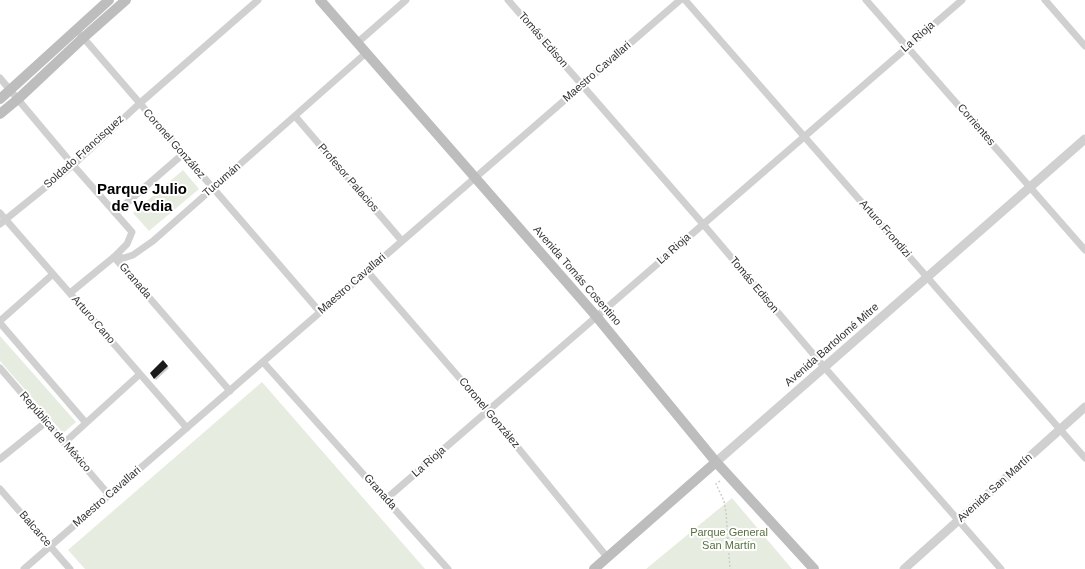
<!DOCTYPE html>
<meta charset="utf-8">
<style>
body{margin:0}
canvas{display:block;background:#fff}
</style>
<canvas width="1085" height="569"></canvas>
<script>
const c = document.querySelector('canvas').getContext('2d');
c.lineJoin = 'round';
function paint(path, color) { c.fillStyle = color; c.fill(path, 'evenodd'); }
const shape = rows => new Path2D(rows.map(r => 'M' + r).join(''));
function stroke(path, color, width, dash) { c.strokeStyle = color; c.lineWidth = width; c.lineCap = dash ? 'butt' : 'round'; c.setLineDash(dash || []); c.stroke(path); }
function drawText(font, color, halo, rows, align = 'center') {
  c.font = font + ' Helvetica,sans-serif'; c.lineWidth = 4; c.setLineDash([]); c.textBaseline = 'middle'; c.strokeStyle = halo; c.fillStyle = color; for (const [text, x, y, turn = 0] of rows) {
    c.save(); c.translate(x, y); c.rotate((+turn || 0) * Math.PI / 180); c.textAlign = isNaN(turn) ? turn : align; if (halo) c.strokeText(text, 0, 0); c.fillText(text, 0, 0); c.restore();
  }
}
const green = shape([
 [183,170,199,189,149,231,133,213],
 [0,336,76,422,63,433,0,361],
 [262,382,425,569,85,569,68,550],
 [732,498,792,569,646,569]
]);
const shadow = shape([
 [163,362,169,368,156,380,151,374]
]);
const building = shape([
 [163,360,168,366,154,379,150,373]
]);
const path = shape([
 [720,481,716,484,724,501,726,512,730,569]
]);
const minor = shape([
 [508,0,703,224,825,368,1001,569],
 [685,0,1085,458],
 [866,0,1085,250],
 [1045,0,1085,46],
 [81,35,320,312],
 [357,43,406,0],
 [0,78,73,165,132,232,127,244,114,257,70,293],
 [295,116,402,241],
 [0,213,187,428],
 [115,213,183,154],
 [0,224,73,165,139,104,258,0],
 [114,257,124,258,133,255,153,241,366,53],
 [114,257,230,391],
 [367,271,488,411,607,557],
 [0,321,53,274],
 [0,323,86,423],
 [263,362,448,569],
 [0,368,109,495],
 [64,443,140,374],
 [0,459,46,422],
 [0,489,70,569],
 [386,499,962,0],
 [24,569,680,0]
]);
const tertiary = shape([
 [716,462,1085,139],
 [904,569,1085,407]
]);
const secondary = shape([
 [320,0,596,316,716,462,814,569],
 [0,99,109,0],
 [0,114,18,99,83,38,126,0],
 [594,569,716,462]
]);
const streetNames = [
 ["La Rioja",918,37,-41],
 ["Tomás Edison",543,40,49],
 ["Maestro Cavallari",597,72,-41],
 ["Corrientes",976,125,49],
 ["Coronel González",174,144,49],
 ["Soldado Francisquez",84,152,-42],
 ["Profesor Palacios",348,178,49],
 ["Tucumán",222,180,-41],
 ["Arturo Frondizi",885,229,49],
 ["La Rioja",674,249,-41],
 ["Avenida Tomás Cosentino",577,276,49],
 ["Granada",135,281,49],
 ["Maestro Cavallari",352,284,-41],
 ["Tomás Edison",754,285,50],
 ["Arturo Cano",93,320,49],
 ["Avenida Bartolomé Mitre",832,345,-41],
 ["Coronel González",489,413,50],
 ["República de México",55,432,49],
 ["La Rioja",429,462,-41],
 ["Avenida San Martín",995,488,-42],
 ["Granada",380,492,48],
 ["Maestro Cavallari",107,497,-41],
 ["Balcarce",35,529,49]
];
const parkNames = [
 ["Parque General",729,533],
 ["San Martín",729,546]
];
const districtNames = [
 ["Parque Julio",142,190],
 ["de Vedia",142,207]
];
paint(green, '#e6ecdf');
paint(shadow, '#0003');
paint(building, '#1a1a1a');
stroke(path, '#cdcdcd', 1.5, [2, 2]);
stroke(minor, '#d0d0d0', 7);
stroke(tertiary, '#d0d0d0', 9);
stroke(secondary, '#bdbdbd', 10);
drawText('11px', '#333', '#fff', streetNames);
drawText('11px', '#56703f', '#fff', parkNames);
drawText('bold 15px', '#000', '#fff', districtNames);
</script>
